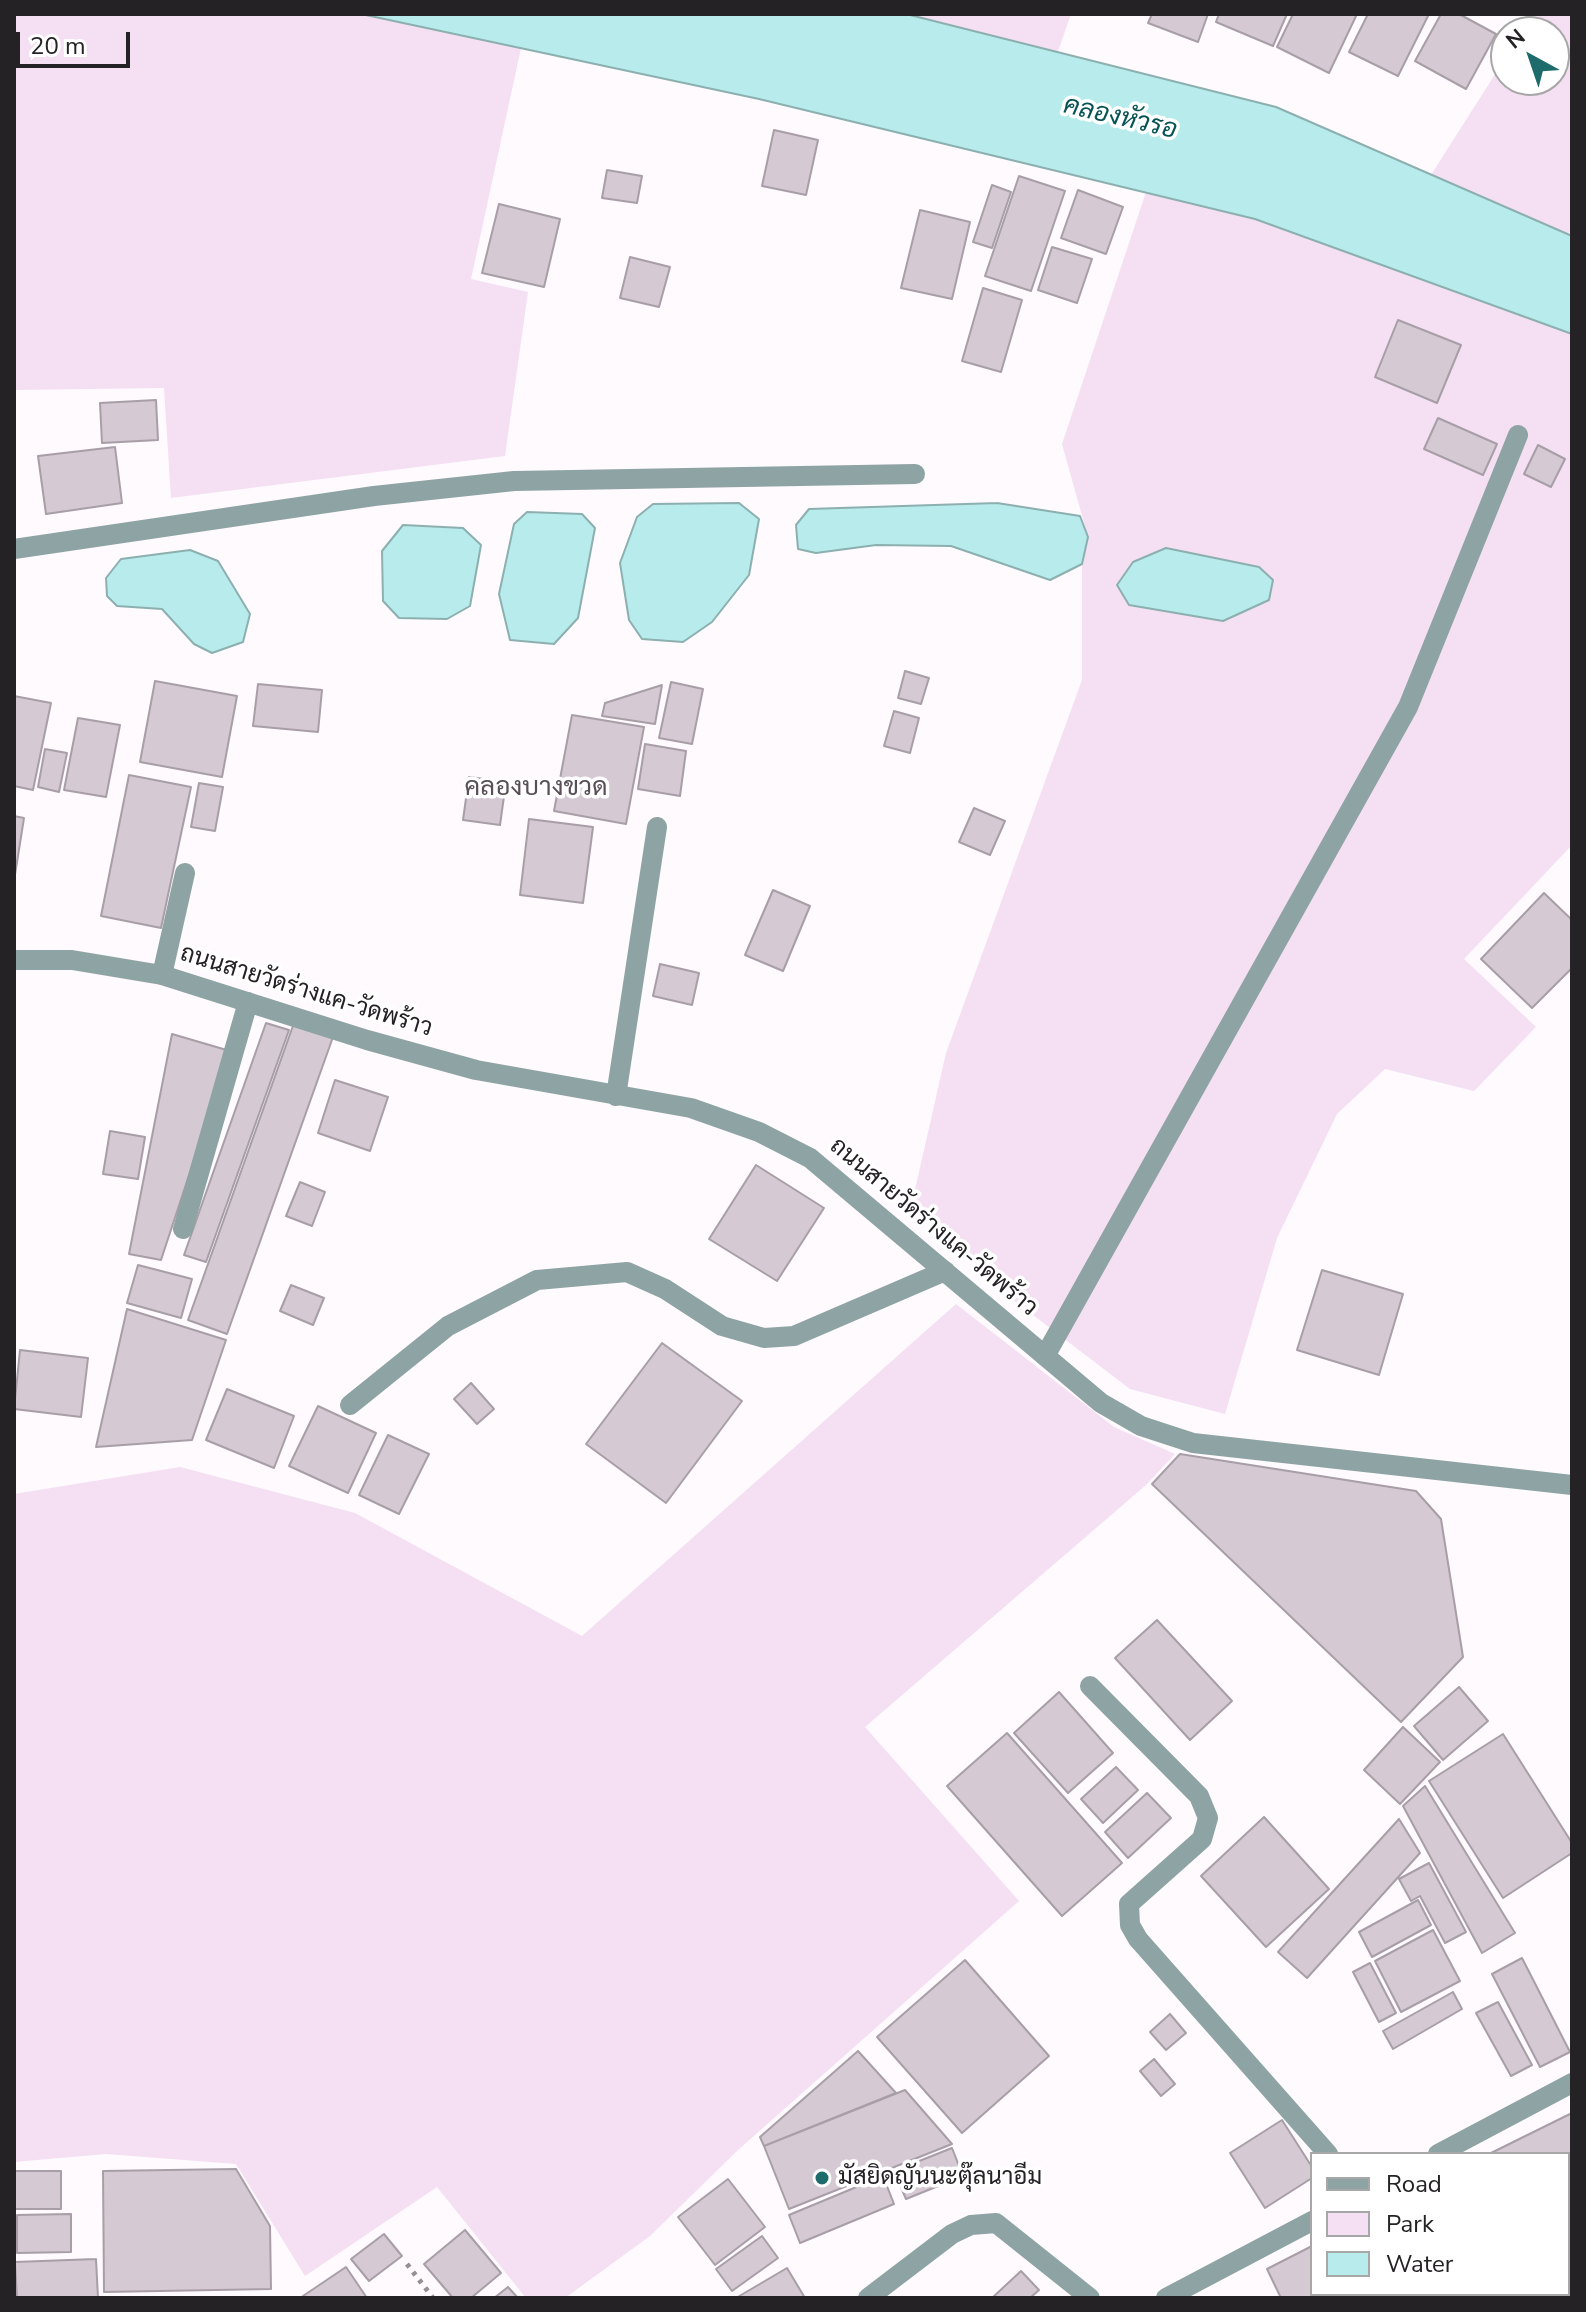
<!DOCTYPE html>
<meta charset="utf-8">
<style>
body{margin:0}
#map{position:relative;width:1586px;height:2312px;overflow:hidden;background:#fefafe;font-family:"Nunito Sans",sans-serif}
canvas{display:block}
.frame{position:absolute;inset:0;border:16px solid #252225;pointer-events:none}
.legend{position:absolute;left:1310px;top:2152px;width:260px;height:144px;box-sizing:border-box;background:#fff;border:2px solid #a8a7a8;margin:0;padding:10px 14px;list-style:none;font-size:24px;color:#252225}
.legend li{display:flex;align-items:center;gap:16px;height:40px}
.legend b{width:40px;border:2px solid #a8a7a8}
.north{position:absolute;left:1490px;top:16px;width:80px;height:80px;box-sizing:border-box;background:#fff;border:2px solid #a8a7a8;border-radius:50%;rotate:320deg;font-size:22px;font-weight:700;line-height:32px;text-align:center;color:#252225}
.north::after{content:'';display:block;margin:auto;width:28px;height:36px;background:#1e6b6c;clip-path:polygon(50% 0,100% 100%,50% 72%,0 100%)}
.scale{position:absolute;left:16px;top:32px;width:114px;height:36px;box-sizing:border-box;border:4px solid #252225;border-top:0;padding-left:10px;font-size:24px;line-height:28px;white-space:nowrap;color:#252225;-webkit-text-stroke:6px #fff;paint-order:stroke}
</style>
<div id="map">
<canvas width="1586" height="2312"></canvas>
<div class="frame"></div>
<ul class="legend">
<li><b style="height:10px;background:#8ea3a3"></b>Road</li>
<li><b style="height:22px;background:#f4e0f2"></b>Park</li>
<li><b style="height:22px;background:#b8ecec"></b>Water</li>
</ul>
<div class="north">N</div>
<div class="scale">20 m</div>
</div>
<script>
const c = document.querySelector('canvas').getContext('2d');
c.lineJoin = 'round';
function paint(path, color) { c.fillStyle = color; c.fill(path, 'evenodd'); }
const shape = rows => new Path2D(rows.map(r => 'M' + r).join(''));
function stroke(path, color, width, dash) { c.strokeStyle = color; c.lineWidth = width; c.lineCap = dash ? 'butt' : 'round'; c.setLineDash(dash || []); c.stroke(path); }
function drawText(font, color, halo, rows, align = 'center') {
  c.font = font + ' "Nunito Sans",Sarabun,sans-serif'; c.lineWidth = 7; c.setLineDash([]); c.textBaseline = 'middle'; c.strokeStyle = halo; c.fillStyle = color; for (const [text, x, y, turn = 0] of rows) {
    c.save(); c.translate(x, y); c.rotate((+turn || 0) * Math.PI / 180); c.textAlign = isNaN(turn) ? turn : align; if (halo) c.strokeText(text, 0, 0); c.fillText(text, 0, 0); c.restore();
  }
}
const green = shape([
 [14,14,361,14,521,48,471,279,528,292,505,456,171,498,164,388,14,390],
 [906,14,1071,14,1057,54],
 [1533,14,1572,14,1572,228,1568,234,1431,175,1506,57,1506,80,1554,80,1554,32,1522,32],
 [1146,192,1255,219,1572,334,1572,845,1464,959,1536,1027,1474,1091,1385,1069,1337,1114,1277,1238,1225,1414,1130,1389,1016,1302,912,1203,946,1053,1082,680,1082,564,1088,537,1062,444],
 [956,1304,1114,1427,1175,1454,1146,1485,865,1727,1019,1901,738,2150,650,2236,565,2298,526,2298,437,2187,305,2276,236,2164,106,2154,14,2162,14,1494,180,1467,355,1513,582,1636]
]);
const water = shape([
 [361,14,906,14,1276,107,1572,236,1572,334,1255,219,759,99,361,14],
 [739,503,759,519,749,575,712,622,683,642,642,639,629,620,620,563,637,517,653,504,739,503],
 [997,503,1080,516,1088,537,1082,564,1050,580,951,546,876,545,816,553,798,549,796,525,809,509,997,503],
 [527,512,582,514,595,528,578,618,554,644,510,640,499,594,514,524,527,512],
 [403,525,463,528,481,545,470,606,447,619,399,618,383,601,382,551,403,525],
 [1166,548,1259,567,1273,580,1269,600,1223,621,1129,605,1117,585,1133,562,1166,548],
 [190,550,218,561,250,614,243,642,212,653,194,644,162,609,117,606,107,596,106,578,121,559,190,550]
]);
const building = shape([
 [1152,14,1208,14,1198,42,1148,23,1152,14],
 [1219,14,1287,14,1273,46,1216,22,1219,14],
 [1293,14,1357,14,1329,73,1277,47,1293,14],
 [1368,14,1429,14,1398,76,1349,52,1368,14],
 [1441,14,1459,14,1496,34,1466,89,1415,61,1441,14],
 [774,130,818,140,806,195,762,186,774,130],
 [607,170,642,176,637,203,602,198,607,170],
 [1019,176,1065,191,1031,291,985,276,1019,176],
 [992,185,1011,192,992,248,973,242,992,185],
 [1078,190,1123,207,1106,254,1061,238,1078,190],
 [499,204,560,219,544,287,482,273,499,204],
 [920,210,970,222,952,299,901,288,920,210],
 [1052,247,1092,259,1077,303,1038,290,1052,247],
 [630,257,670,267,659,307,620,298,630,257],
 [983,288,1022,300,1001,372,962,361,983,288],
 [1398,320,1461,345,1437,403,1375,377,1398,320],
 [156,400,158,440,102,443,100,403,156,400],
 [1438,418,1497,444,1483,475,1424,449,1438,418],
 [1538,445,1565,459,1551,487,1524,474,1538,445],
 [115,447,122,503,46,514,38,456,115,447],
 [905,671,929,678,921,704,898,698,905,671],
 [155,681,237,696,222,777,140,762,155,681],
 [671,682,703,689,692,744,659,738,671,682],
 [258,684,322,690,318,732,253,726,258,684],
 [662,685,655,724,602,716,605,703,662,685],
 [14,696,51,703,33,790,14,786,14,696],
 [894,711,919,718,910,753,884,746,894,711],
 [572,715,644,727,626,824,554,811,572,715],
 [78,718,120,725,106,797,64,790,78,718],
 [645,744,686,751,680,796,638,789,645,744],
 [45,749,67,753,59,792,38,787,45,749],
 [129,775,191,787,161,928,101,916,129,775],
 [469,777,506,782,500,825,463,820,469,777],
 [199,783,223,787,215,831,191,827,199,783],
 [974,808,1005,821,990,855,959,842,974,808],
 [14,816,24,818,14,881,14,816],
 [529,819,593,827,583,903,520,895,529,819],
 [773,890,810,906,783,971,745,955,773,890],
 [1544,893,1572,920,1572,968,1532,1008,1481,959,1544,893],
 [660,964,699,973,692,1005,653,996,660,964],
 [266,1023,289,1030,206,1262,184,1255,266,1023],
 [294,1023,333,1037,227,1334,188,1320,294,1023],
 [172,1034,230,1051,161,1260,129,1254,172,1034],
 [335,1080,388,1097,370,1151,318,1133,335,1080],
 [110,1131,145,1137,138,1179,103,1174,110,1131],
 [756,1165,824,1208,777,1281,709,1239,756,1165],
 [300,1182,325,1192,312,1226,286,1216,300,1182],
 [138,1265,192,1279,181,1318,127,1303,138,1265],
 [1322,1270,1403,1294,1379,1375,1297,1350,1322,1270],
 [291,1285,324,1298,313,1325,280,1311,291,1285],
 [127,1309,226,1340,192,1440,96,1447,127,1309],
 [662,1343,742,1401,666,1503,586,1444,662,1343],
 [20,1350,88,1358,81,1417,14,1409,20,1350],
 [471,1383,494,1409,477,1424,454,1399,471,1383],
 [227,1389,294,1416,274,1468,206,1440,227,1389],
 [318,1406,376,1433,348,1493,289,1466,318,1406],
 [388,1435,429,1454,399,1514,359,1495,388,1435],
 [1180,1454,1416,1491,1441,1519,1463,1657,1401,1722,1152,1484,1180,1454],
 [1157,1620,1232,1701,1190,1740,1115,1658,1157,1620],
 [1459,1687,1488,1721,1443,1760,1414,1726,1459,1687],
 [1059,1692,1113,1753,1068,1793,1014,1733,1059,1692],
 [1403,1727,1440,1762,1400,1804,1364,1770,1403,1727],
 [1007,1733,1122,1863,1062,1916,947,1786,1007,1733],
 [1503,1734,1572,1843,1572,1853,1503,1898,1429,1781,1503,1734],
 [1116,1767,1138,1790,1103,1823,1081,1799,1116,1767],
 [1425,1786,1515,1933,1482,1953,1403,1806,1425,1786],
 [1147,1793,1171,1818,1128,1858,1105,1832,1147,1793],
 [1264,1817,1329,1889,1266,1947,1201,1876,1264,1817],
 [1399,1819,1420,1853,1307,1978,1278,1952,1399,1819],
 [1429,1863,1466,1932,1445,1943,1420,1896,1411,1901,1399,1879,1429,1863],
 [1418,1900,1431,1925,1372,1957,1359,1932,1418,1900],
 [1433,1930,1460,1981,1401,2012,1375,1961,1433,1930],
 [1522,1958,1570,2052,1540,2067,1492,1974,1522,1958],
 [965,1960,1049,2056,962,2133,877,2037,965,1960],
 [1370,1963,1396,2013,1379,2022,1353,1972,1370,1963],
 [1453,1992,1462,2009,1393,2049,1383,2031,1453,1992],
 [1498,2002,1532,2065,1511,2076,1476,2013,1498,2002],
 [1170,2014,1186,2033,1166,2050,1150,2032,1170,2014],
 [858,2051,896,2093,764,2146,760,2137,858,2051],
 [1154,2059,1175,2084,1161,2096,1140,2071,1154,2059],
 [905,2090,952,2144,789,2209,764,2146,905,2090],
 [1572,2113,1572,2209,1568,2211,1568,2154,1489,2154,1572,2113],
 [1282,2120,1312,2167,1312,2178,1265,2208,1230,2153,1282,2120],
 [952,2148,963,2176,906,2199,894,2171,952,2148],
 [236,2169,270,2226,271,2289,104,2292,103,2171,236,2169],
 [14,2171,61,2171,61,2209,14,2209,14,2171],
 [883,2176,894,2204,800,2243,789,2215,883,2176],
 [728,2179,765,2227,715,2265,678,2217,728,2179],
 [71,2214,71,2252,17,2253,17,2215,71,2214],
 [1568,2227,1572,2235,1572,2272,1568,2274,1568,2227],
 [465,2230,501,2273,471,2298,453,2298,424,2264,465,2230],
 [384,2234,402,2256,369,2281,351,2259,384,2234],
 [762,2236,778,2258,732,2291,716,2269,762,2236],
 [1312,2246,1312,2294,1336,2294,1328,2298,1281,2298,1267,2269,1312,2246],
 [96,2259,98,2298,17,2298,15,2262,96,2259],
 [346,2267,367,2298,300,2298,346,2267],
 [787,2268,805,2298,736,2298,787,2268],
 [1021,2271,1039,2290,1030,2298,992,2298,1021,2271],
 [508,2287,518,2298,494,2298,508,2287],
 [1369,2294,1426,2294,1418,2298,1371,2298,1369,2294],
 [1538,2294,1566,2294,1568,2298,1530,2298,1538,2294]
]);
const path = shape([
 [407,2264,433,2298]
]);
const service = shape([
 [162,975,185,873],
 [616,1096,657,827],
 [183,1229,248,1002],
 [1045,1356,1408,707,1518,435],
 [350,1405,448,1326,537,1280,627,1272,665,1289,722,1326,764,1338,794,1336,945,1271],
 [1090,1686,1199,1796,1208,1818,1202,1839,1129,1904,1130,1925,1138,1939,1328,2154],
 [868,2298,952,2234,971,2225,996,2223,1090,2298]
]);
const minor = shape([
 [14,549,374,496,514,481,915,474],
 [14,960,72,960,162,975,367,1040,476,1070,691,1108,759,1132,810,1158,1101,1403,1141,1426,1193,1443,1572,1485],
 [1438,2154,1572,2083],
 [1166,2298,1312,2221]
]);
const markers = [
 [822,2178,8,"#1e6b6c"]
];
const streetNames = [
 ["ถนนสายวัดร่างแค-วัดพร้าว",306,992,17],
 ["ถนนสายวัดร่างแค-วัดพร้าว",933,1228,40]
];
const poiNames = [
 ["มัสยิดญันนะตุ๊ลนาอีม",838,2178]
];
const waterNames = [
 ["คลองหัวรอ",1120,119,13]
];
const neighbourhoodNames = [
 ["คลองบางขวด",536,789]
];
paint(green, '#f4e0f2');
paint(water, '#b8ecec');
stroke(water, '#8cafb0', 2);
paint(building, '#d5cad4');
stroke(building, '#a89ea7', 2);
stroke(path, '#949194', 5, [4, 6]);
stroke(service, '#8ea3a3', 20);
stroke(minor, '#8ea3a3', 20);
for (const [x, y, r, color] of markers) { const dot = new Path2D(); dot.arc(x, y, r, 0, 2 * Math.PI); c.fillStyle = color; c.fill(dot); stroke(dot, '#fff', 3); }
drawText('24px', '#252225', '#fff', streetNames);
drawText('24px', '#252225', '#fff', poiNames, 'left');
drawText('italic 26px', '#085455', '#fff', waterNames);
drawText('26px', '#584f57', '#fff', neighbourhoodNames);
</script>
